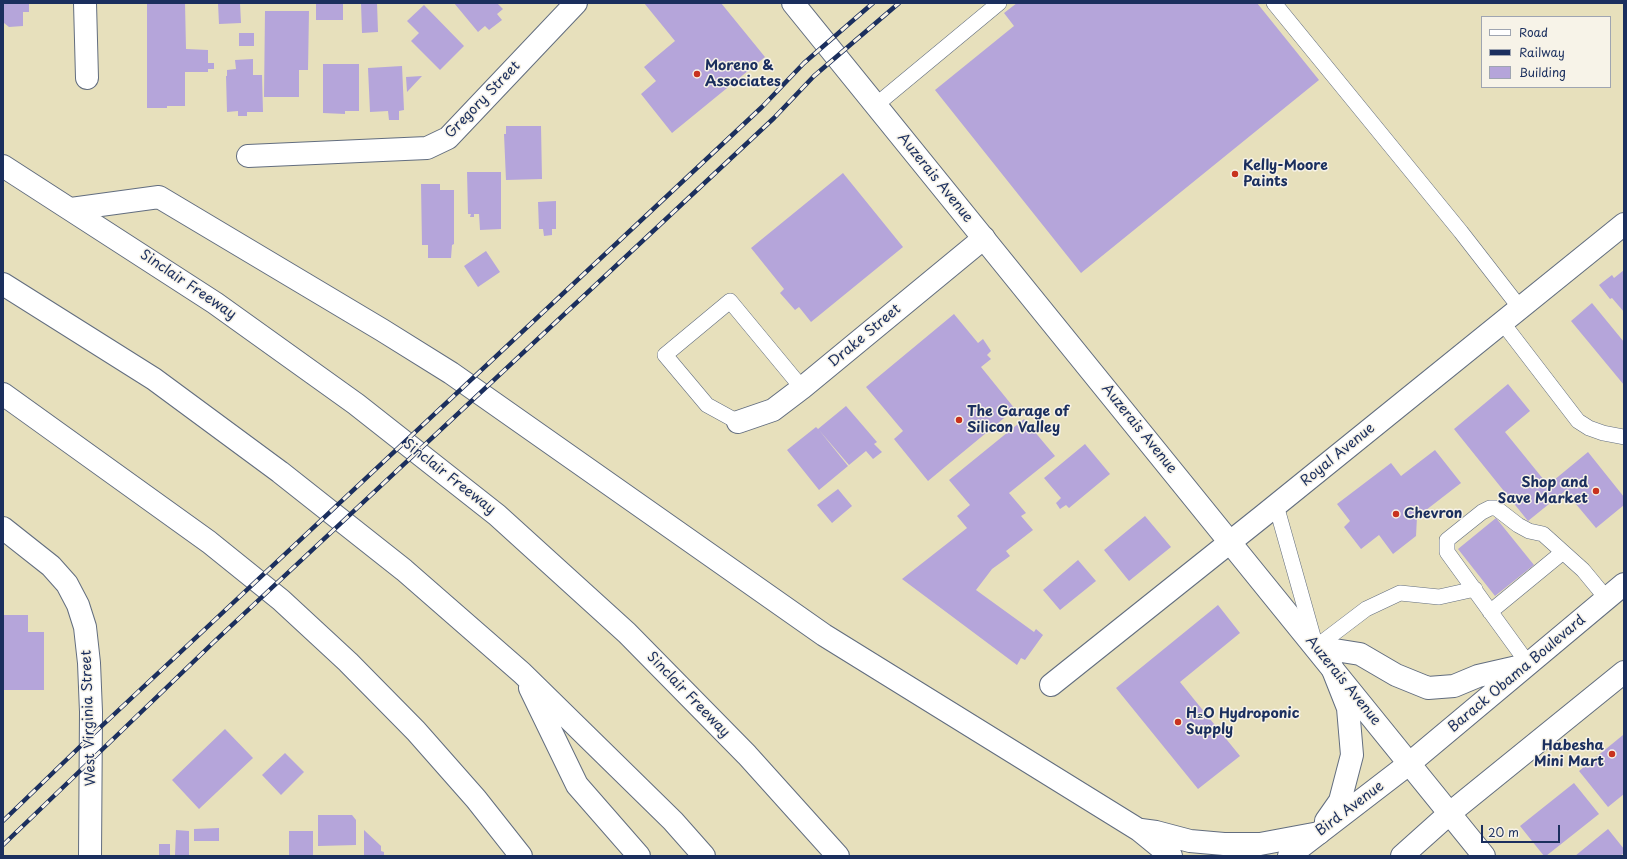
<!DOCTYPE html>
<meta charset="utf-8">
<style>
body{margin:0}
#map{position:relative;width:1627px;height:859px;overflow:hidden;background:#e7e0bc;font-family:"Playpen Sans",sans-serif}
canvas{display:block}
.frame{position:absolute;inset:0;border:4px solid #1b2f5e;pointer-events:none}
.legend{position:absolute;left:1481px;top:16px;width:130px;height:72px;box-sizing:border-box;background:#f7f3e8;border:1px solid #9fa5b1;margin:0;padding:5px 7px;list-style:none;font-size:12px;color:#1b2f5e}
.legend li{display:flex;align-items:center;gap:8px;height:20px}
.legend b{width:20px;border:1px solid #9fa5b1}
.scale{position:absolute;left:1481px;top:825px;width:79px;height:18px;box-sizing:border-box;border:2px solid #1b2f5e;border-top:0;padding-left:5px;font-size:12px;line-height:14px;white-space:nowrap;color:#1b2f5e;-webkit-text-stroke:3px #f7f3e8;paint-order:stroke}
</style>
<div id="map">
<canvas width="1627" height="859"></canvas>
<div class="frame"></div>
<ul class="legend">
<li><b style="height:5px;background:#fff"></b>Road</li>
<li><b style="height:5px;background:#1b2f5e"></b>Railway</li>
<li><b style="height:11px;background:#b5a5da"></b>Building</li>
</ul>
<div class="scale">20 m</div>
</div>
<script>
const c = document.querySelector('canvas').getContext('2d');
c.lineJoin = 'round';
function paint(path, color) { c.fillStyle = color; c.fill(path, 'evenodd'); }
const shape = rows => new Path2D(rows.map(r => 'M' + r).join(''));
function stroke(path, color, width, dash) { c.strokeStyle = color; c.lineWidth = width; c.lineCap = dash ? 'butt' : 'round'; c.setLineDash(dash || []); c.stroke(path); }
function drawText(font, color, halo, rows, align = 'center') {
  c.font = font + ' "Playpen Sans",sans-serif'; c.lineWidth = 3; c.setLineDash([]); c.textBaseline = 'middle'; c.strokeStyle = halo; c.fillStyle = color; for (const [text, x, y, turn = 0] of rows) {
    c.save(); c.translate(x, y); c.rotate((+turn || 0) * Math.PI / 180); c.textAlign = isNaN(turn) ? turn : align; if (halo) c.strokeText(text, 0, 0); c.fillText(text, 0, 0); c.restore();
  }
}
const building = shape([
 [3,3,29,3,29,12,23,12,23,26,9,27,4,23],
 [147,3,185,3,186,49,208,50,208,63,214,63,214,69,208,69,208,72,185,72,185,106,167,106,167,108,147,108],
 [218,3,240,3,241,23,219,24],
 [316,3,343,3,343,20,316,20],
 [361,3,377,3,378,32,362,33],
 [454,3,497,3,503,9,497,14,502,20,489,30,485,26,478,32],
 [644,3,721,3,765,57,672,133,641,94,656,81,644,67,675,41],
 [1017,3,1257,3,1319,80,1081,273,935,90,1014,26,1004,13],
 [424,5,464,46,440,70,411,41,419,33,407,21],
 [265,11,309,11,308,70,299,70,299,97,264,97],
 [239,33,254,33,254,46,239,46],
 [253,59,253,75,262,75,263,112,247,112,247,116,238,116,238,111,227,112,226,76,227,76,227,70,236,69,235,60],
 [323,64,359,64,359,111,345,111,345,114,323,113],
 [402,66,404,110,399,111,399,120,389,120,388,111,370,112,368,68],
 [422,76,407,92,406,77],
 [506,126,541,126,542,179,506,180,504,134,506,134],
 [467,172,501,172,501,229,480,230,479,214,474,214,474,217,470,217,471,214,468,214],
 [843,173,903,247,811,322,799,307,795,310,780,293,784,289,751,248],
 [421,184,440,184,440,190,454,190,454,244,452,245,451,258,428,258,428,245,422,245],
 [556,201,556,229,552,229,552,235,544,236,543,229,539,229,538,202],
 [486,251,500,272,478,287,464,266],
 [1624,270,1624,312,1612,298,1610,299,1599,285,1612,275,1614,278],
 [1592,303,1624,342,1624,385,1571,321],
 [954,314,978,343,983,339,991,351,987,355,991,359,981,367,1015,409,928,481,894,439,903,431,866,387],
 [1508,384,1530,411,1505,432,1548,485,1588,452,1624,497,1624,505,1596,528,1565,491,1528,521,1454,429],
 [846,406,877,442,874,444,882,452,873,459,866,451,849,465,819,430,848,466,819,490,787,450,816,427,818,429],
 [1024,419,1055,456,1009,493,1026,513,1021,516,1033,530,1006,551,1010,556,992,569,976,590,1034,632,1036,629,1043,635,1025,660,1021,658,1017,665,902,579,967,528,957,516,970,505,949,480],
 [1085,444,1110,474,1069,508,1066,505,1060,509,1056,503,1061,498,1044,478],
 [1435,450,1461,483,1417,517,1416,536,1393,554,1379,535,1361,549,1344,527,1350,521,1337,504,1391,463,1401,476],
 [838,489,852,506,832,523,817,505],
 [1145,516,1171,547,1129,581,1104,550],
 [1496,518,1534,565,1495,596,1458,549],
 [1078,560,1096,581,1060,610,1043,590],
 [1218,605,1240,633,1180,682,1240,756,1198,789,1116,688],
 [3,615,28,615,28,632,44,632,44,690,3,690],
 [225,729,253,758,199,809,172,780],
 [1623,735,1624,794,1608,807,1579,771],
 [285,753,304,772,281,795,262,775],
 [1574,783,1599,814,1546,856,1544,856,1520,826],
 [318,815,352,815,356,820,356,845,318,846],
 [219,828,219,841,194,841,194,829],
 [1608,829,1624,849,1624,853,1620,856,1575,856],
 [176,830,189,831,189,856,175,855],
 [364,830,381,846,381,851,384,852,384,856,364,856],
 [289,831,313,831,313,856,289,856],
 [159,844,170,844,170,856,159,856]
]);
const service = shape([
 [1274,3,1461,232,1520,308],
 [876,105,999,3],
 [1502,322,1578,421,1589,428,1603,433,1624,437],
 [738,422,707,405,665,355,730,301,802,388],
 [1276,505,1316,647,1366,609,1400,593,1439,597,1475,589],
 [1490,612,1563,552],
 [1529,665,1447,552,1447,540,1482,512,1490,508,1496,508,1518,525,1529,531,1543,534,1583,570,1607,599]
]);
const minor = shape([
 [85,3,87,78],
 [248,156,427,148,448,138,576,3],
 [738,422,773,410,802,388,984,238],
 [3,528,51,566,67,584,78,605,85,627,89,663,91,712,90,856],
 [1051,685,1264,515,1624,224]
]);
const tertiary = shape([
 [793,3,1484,856]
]);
const primary = shape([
 [1316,647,1360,654,1396,675,1428,688,1454,686,1478,676,1526,665],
 [1326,821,1340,801,1352,755,1348,708,1331,665],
 [1289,856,1410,763,1624,584],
 [1402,856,1450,813,1624,672]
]);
const motorway = shape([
 [3,166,215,303,356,404,497,515,627,633,747,755,838,856],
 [71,209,159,197,382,330,451,373,824,635,1139,830,1171,856],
 [3,284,154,379,280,472,404,570,522,673,673,821,704,856],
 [3,394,209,542,281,600,348,662,416,731,476,799,521,856],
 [530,688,577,785,639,856],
 [1141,830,1156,832,1190,841,1224,844,1260,844,1319,833]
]);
const rail = shape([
 [3,821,91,736,762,107,804,63,873,3],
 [3,845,216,640,774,118,814,76,899,3]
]);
const markers = [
 [697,74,4,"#c8321e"],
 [1235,174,4,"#c8321e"],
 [959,420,4,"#c8321e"],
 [1596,491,4,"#c8321e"],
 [1396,514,4,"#c8321e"],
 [1178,722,4,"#c8321e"],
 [1612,754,4,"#c8321e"]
];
const poiNames = [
 ["Moreno &",705,66],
 ["Associates",705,82],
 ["Kelly-Moore",1243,166],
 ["Paints",1243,182],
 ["The Garage of",967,412],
 ["Silicon Valley",967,428],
 ["Shop and",1588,483,"right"],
 ["Save Market",1588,499,"right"],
 ["Chevron",1404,514],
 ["H₂O Hydroponic",1186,714],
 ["Supply",1186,730],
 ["Habesha",1604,746,"right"],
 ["Mini Mart",1604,762,"right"]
];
const streetNames = [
 ["Gregory Street",483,100,-46],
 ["Auzerais Avenue",935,178,51],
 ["Sinclair Freeway",188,285,34],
 ["Drake Street",865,336,-40],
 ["Auzerais Avenue",1139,429,51],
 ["Royal Avenue",1338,455,-39],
 ["Sinclair Freeway",449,477,38],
 ["Barack Obama Boulevard",1517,674,-40],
 ["Auzerais Avenue",1343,681,51],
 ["Sinclair Freeway",688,695,46],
 ["West Virginia Street",89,718,-92],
 ["Bird Avenue",1350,809,-37]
];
paint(building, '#b5a5da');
stroke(service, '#626d7f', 16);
stroke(minor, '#626d7f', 24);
stroke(tertiary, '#626d7f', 24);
stroke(primary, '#626d7f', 24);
stroke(motorway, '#626d7f', 24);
stroke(service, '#fff', 15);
stroke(minor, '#fff', 22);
stroke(tertiary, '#fff', 22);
stroke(primary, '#fff', 22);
stroke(motorway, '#fff', 22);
stroke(rail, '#1b2f5e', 4.5);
stroke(rail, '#f7f3e8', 3, [9]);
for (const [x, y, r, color] of markers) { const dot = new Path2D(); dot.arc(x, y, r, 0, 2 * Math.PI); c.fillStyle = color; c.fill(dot); stroke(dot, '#f7f3e8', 1.5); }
drawText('bold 14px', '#1b2f5e', '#f7f3e8', poiNames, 'left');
drawText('14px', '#1b2f5e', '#f7f3e8', streetNames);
</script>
